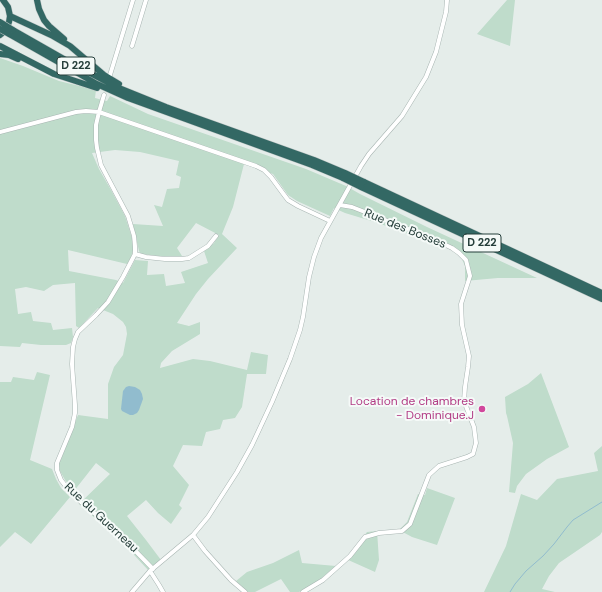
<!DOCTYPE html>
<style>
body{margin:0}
canvas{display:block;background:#e5edea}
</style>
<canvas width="602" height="592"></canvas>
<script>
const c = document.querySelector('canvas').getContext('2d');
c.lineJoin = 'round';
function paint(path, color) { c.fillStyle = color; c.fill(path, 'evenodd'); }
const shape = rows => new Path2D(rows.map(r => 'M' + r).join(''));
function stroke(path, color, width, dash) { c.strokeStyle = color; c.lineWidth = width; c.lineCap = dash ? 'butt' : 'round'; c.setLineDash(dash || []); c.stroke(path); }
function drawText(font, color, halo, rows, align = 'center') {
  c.font = font + ' "DM Sans",sans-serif'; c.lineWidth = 4; c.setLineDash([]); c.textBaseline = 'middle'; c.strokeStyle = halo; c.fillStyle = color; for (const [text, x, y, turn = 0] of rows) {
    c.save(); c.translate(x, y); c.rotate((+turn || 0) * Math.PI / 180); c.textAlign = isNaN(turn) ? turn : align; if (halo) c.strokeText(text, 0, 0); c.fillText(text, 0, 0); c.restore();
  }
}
const green = shape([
 [507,0,515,0,510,46,477,34],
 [0,58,23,66,59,81,96,90,95,98,107,101,110,96,148,114,306,169,346,186,360,194,427,227,537,278,498,278,465,281,465,266,461,257,452,250,378,223,345,213,334,208,330,216,297,201,288,195,273,174,244,164,233,207,222,234,237,248,208,279,196,294,177,323,189,326,200,322,200,334,172,351,161,363,160,368,193,359,210,361,247,370,251,352,268,355,266,374,247,374,242,407,235,418,223,420,220,429,206,432,202,446,183,445,173,466,189,485,179,505,182,508,171,524,158,513,146,500,127,516,146,540,161,560,148,570,123,543,79,504,110,474,96,463,74,491,65,480,60,471,59,464,78,415,108,419,108,384,114,367,123,355,127,334,126,327,123,322,113,314,98,308,79,328,76,326,75,283,53,285,44,291,26,287,15,289,18,314,31,312,33,321,51,323,53,330,72,328,73,337,71,343,66,345,41,345,22,343,20,347,0,346],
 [115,150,140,152,179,161,176,175,181,177,179,188,167,189,162,207,154,205,163,226,133,224,139,251,141,254,159,256,182,256,177,248,196,223,219,235,214,243,204,251,208,263,181,272,185,283,166,286,164,274,147,275,148,261,135,260,123,283,116,280,69,271,68,250,127,264,131,258,133,250,132,238,125,216,111,190,99,169,92,153],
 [37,372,50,375,30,460,52,469,56,479,61,488,70,497,31,544,15,532,0,547,0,382,11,382,13,377,34,380],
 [541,373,569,447,547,459,526,474,517,486,515,493,509,492,513,443,507,416,506,413,505,397,528,384],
 [602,446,602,532,600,535,559,563,549,576,542,589,555,592,484,592,506,546,521,494,537,500,557,479,598,471,594,453],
 [427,488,455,498,437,545,412,537,399,530,407,522,418,494,425,495],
 [377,531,379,560,375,572,346,559,367,532],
 [299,550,302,563,336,566,317,582,299,592,290,592,281,579,255,592,248,592,236,581,247,572,273,563]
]);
const water = shape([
 [129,386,135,387,140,390,142,394,143,399,139,410,137,413,133,415,130,415,122,411,121,409,123,391,126,387]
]);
const stream = shape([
 [510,592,515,584,526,571,543,556,554,544,567,527,573,520,602,502]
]);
const minor = shape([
 [132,46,146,0],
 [110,75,133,0],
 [104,95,99,112,96,125,96,140,97,148,101,165,128,216,134,236,135,246,135,254,123,277,108,302,96,315,78,332,75,339,73,347,72,364,75,405,75,413,72,427,57,463,57,470,61,480,68,489,81,502,118,533,153,569],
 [0,132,76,112,86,111,99,112,256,166,264,170,271,177,282,192,288,200,298,206,330,221],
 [135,254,146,257,165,259,182,259,189,258,208,246,216,236],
 [193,535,205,551,231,580,245,592],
 [150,571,159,585,163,592],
 [132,592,150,571,193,535,208,517,237,472,252,445,272,402,290,359,300,330,303,317,309,277,314,257,321,238,361,166,369,154,402,116,426,77,436,52,446,12,447,0],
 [303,592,323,580,350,556,365,537,379,533,402,531,410,524,429,475,439,466,467,457,473,454,476,443,474,427,464,401,465,387,468,367,469,356,462,325,461,304,470,276,466,260,459,253,452,248,431,238,352,207,340,205]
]);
const highway = shape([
 [37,0,39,9,44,20,49,26,64,39],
 [10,16,51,35,70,46,104,75,119,84],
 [13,30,71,63,119,88,166,107,314,160,345,173],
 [9,34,97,84,128,98,312,165,343,178],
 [0,35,6,30,9,22,10,16,8,7,3,0],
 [0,46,54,74,97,88],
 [0,54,9,55,18,59],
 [364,182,602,293],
 [361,187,602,299]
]);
const highwayBridge = shape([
 [0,22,13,30],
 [0,29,9,34],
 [345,173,364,182],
 [343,178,361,187]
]);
const markers = [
 [482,409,4,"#d1479c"]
];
const shields = [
 [76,66,38],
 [482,243,38]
];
const shieldNames = [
 ["D 222",76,66],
 ["D 222",482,243]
];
const streetNames = [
 ["Rue des Bosses",405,229,22],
 ["Rue du Guerneau",101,518,43]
];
const hotelNames = [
 ["Location de chambres",474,402],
 ["- Dominique.J",474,416]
];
paint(green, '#bfdccb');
paint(water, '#91bcce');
stroke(stream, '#91bcce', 1);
stroke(minor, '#a8b5b2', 5);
stroke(highway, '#c2c9c8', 7);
stroke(minor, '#fff', 4);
stroke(highway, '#336864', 6);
stroke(highwayBridge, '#c2c9c8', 7, []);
stroke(highwayBridge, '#336864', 6);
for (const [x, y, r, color] of markers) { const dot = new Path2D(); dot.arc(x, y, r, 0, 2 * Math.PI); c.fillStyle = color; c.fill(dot); stroke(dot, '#f5faf8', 1.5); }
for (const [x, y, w] of shields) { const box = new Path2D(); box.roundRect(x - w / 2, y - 9, w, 18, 3); c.fillStyle = '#f5faf8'; c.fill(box); stroke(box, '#253e3a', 1); }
drawText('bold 11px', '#253e3a', null, shieldNames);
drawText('12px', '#253e3a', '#f5faf8', streetNames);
drawText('12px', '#b23c85', '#f5faf8', hotelNames, 'right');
</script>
